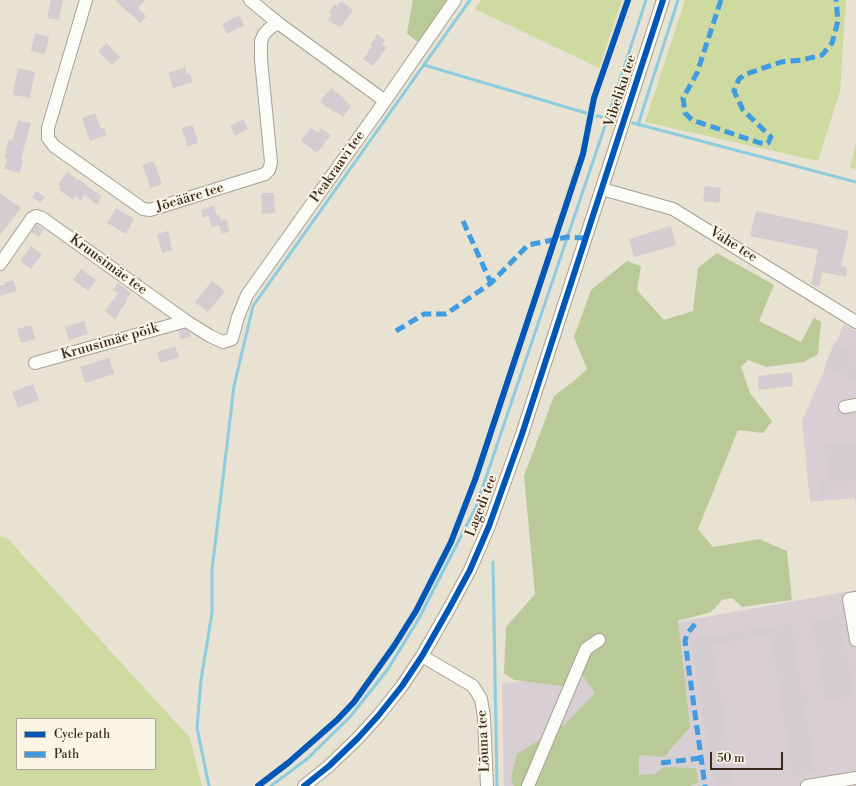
<!DOCTYPE html>
<meta charset="utf-8">
<style>
body{margin:0}
#map{position:relative;width:856px;height:786px;overflow:hidden;background:#e7e2d2;font-family:"Libre Bodoni",serif}
canvas{display:block}
.legend{position:absolute;left:16px;top:718px;width:140px;height:52px;box-sizing:border-box;background:#fcf5e5;border:1px solid #afa495;margin:0;padding:5px 7px;list-style:none;font-size:12px;color:#3b2a1e}
.legend li{display:flex;align-items:center;gap:8px;height:20px}
.legend b{width:20px;border:1px solid #afa495}
.scale{position:absolute;left:710px;top:752px;width:73px;height:18px;box-sizing:border-box;border:2px solid #3b2a1e;border-top:0;padding-left:5px;font-size:12px;line-height:14px;white-space:nowrap;color:#3b2a1e;-webkit-text-stroke:3px #fcf5e5;paint-order:stroke}
</style>
<div id="map">
<canvas width="856" height="786"></canvas>
<ul class="legend">
<li><b style="height:5px;background:#0057b8"></b>Cycle path</li>
<li><b style="height:5px;background:#3f9ce0"></b>Path</li>
</ul>
<div class="scale">50 m</div>
</div>
<script>
const c = document.querySelector('canvas').getContext('2d');
c.lineJoin = 'round';
function paint(path, color) { c.fillStyle = color; c.fill(path, 'evenodd'); }
const shape = rows => new Path2D(rows.map(r => 'M' + r).join(''));
function stroke(path, color, width, dash) { c.strokeStyle = color; c.lineWidth = width; c.lineCap = dash ? 'butt' : 'round'; c.setLineDash(dash || []); c.stroke(path); }
function drawText(font, color, halo, rows, align = 'center') {
  c.font = font + ' "Libre Bodoni",serif'; c.lineWidth = 3.5; c.setLineDash([]); c.textBaseline = 'middle'; c.strokeStyle = halo; c.fillStyle = color; for (const [text, x, y, turn = 0] of rows) {
    c.save(); c.translate(x, y); c.rotate((+turn || 0) * Math.PI / 180); c.textAlign = isNaN(turn) ? turn : align; if (halo) c.strokeText(text, 0, 0); c.fillText(text, 0, 0); c.restore();
  }
}
const industrial = shape([
 [844,324,856,331,856,510,855,498,810,502,802,421],
 [856,590,856,786,504,786,502,683,567,678,578,640]
]);
const green = shape([
 [481,0,622,0,599,68,475,9],
 [685,0,846,0,840,91,818,161,645,122],
 [856,143,856,169,850,168],
 [0,536,8,539,190,738,202,786,0,786],
 [17,719,155,719,155,769,17,769]
]);
const forest = shape([
 [413,0,446,0,420,44,407,33],
 [717,253,774,285,759,321,801,342,814,318,821,322,818,354,804,362,766,367,748,360,741,367,750,393,772,421,763,433,738,430,698,529,713,547,759,539,787,551,792,600,742,607,732,598,722,600,711,612,678,621,690,727,664,757,639,755,639,775,655,774,664,767,696,768,698,783,690,786,514,786,511,779,517,754,565,724,595,693,583,676,562,686,514,680,504,673,506,627,535,594,524,476,554,396,575,380,587,369,574,337,591,290,627,261,641,266,637,290,664,320,693,311,698,268]
]);
const stream = shape([
 [424,65,586,113],
 [597,116,615,119],
 [633,123,856,182],
 [638,125,678,0],
 [493,562,497,786],
 [209,786,197,728,201,680,212,613,212,570,234,386,253,306,470,0],
 [271,786,307,759,350,717,388,669,418,620,476,507,608,117,646,0]
]);
const building = shape([
 [51,0,63,0,59,20,47,18],
 [115,0,145,0,138,8,146,16,140,23],
 [341,1,353,10,341,27,338,25,337,26,328,20,332,14,329,12,335,4,337,6],
 [239,15,244,25,227,34,222,24],
 [35,33,49,37,45,54,31,51],
 [377,34,385,40,382,44,387,47,373,66,363,59,372,46,370,45],
 [107,43,120,57,112,65,98,51],
 [185,67,187,74,190,74,193,82,173,88,168,73],
 [18,68,35,72,30,98,13,95],
 [331,88,345,99,344,100,351,106,343,117,335,111,334,112,320,102],
 [95,113,101,129,104,128,106,135,90,141,82,118],
 [243,119,248,129,235,136,230,126],
 [18,120,31,123,21,159,23,160,20,173,4,169,7,159,4,158,9,139,13,140],
 [193,125,198,143,187,146,182,128],
 [311,128,318,133,321,128,331,135,317,153,301,141],
 [154,161,162,184,151,188,142,165],
 [67,172,78,180,79,179,86,184,85,185,102,196,97,204,84,195,81,201,75,196,73,200,59,190,61,187,58,185],
 [705,186,721,188,719,203,703,201],
 [36,191,45,197,40,203,32,197],
 [0,193,21,208,0,235],
 [261,193,274,193,275,213,262,214],
 [214,206,217,215,219,214,221,220,226,219,230,231,222,234,219,225,212,227,208,216,203,218,201,210],
 [116,208,134,219,126,234,107,223],
 [756,211,849,231,841,266,847,267,846,277,822,272,819,287,811,285,818,250,750,236],
 [37,225,44,230,39,237,31,232],
 [671,226,676,245,634,257,629,239],
 [168,231,172,250,162,253,157,234],
 [31,246,42,254,31,269,20,261],
 [81,269,96,280,88,291,73,280],
 [13,280,17,291,0,296,0,286,6,284,5,282],
 [212,281,225,291,208,312,195,302],
 [118,283,131,293,126,300,127,301,115,319,105,311,118,293,113,290],
 [84,321,88,334,69,340,65,327],
 [31,325,35,339,21,343,17,329],
 [185,329,189,332,191,336,181,339,178,331],
 [835,342,852,350,848,359,856,363,856,380,824,367],
 [175,346,179,357,160,363,157,352],
 [109,358,114,374,85,383,80,367],
 [792,372,793,386,759,390,758,376],
 [33,384,39,400,18,408,12,392],
 [856,443,856,480,830,482,831,496,822,497,820,481,829,480,825,446],
 [840,616,854,695,826,700,812,621],
 [791,624,802,693,806,693,808,703,804,704,815,773,793,776,771,635,712,644,722,705,725,705,727,715,723,716,734,785,715,786,691,639]
]);
const minor = shape([
 [86,0,48,128,48,138,54,146,143,209,150,210,265,174,269,170,271,162,261,60,261,41,264,34,270,28,278,23],
 [250,0,278,23,385,101],
 [602,189,673,209,856,322],
 [0,264,32,218,36,216,42,218,186,321,210,336,223,342,232,339,238,317,247,295,385,101,455,0],
 [35,363,186,321],
 [845,407,856,405],
 [856,598,849,599,856,640],
 [422,656,473,686,481,699,484,717,487,786],
 [304,786,329,766,358,738,378,716,402,686,422,656,450,607,470,570,489,526,522,434,663,0],
 [528,786,586,649,599,640],
 [807,786,856,778]
]);
const quiet = shape([
 [721,0,697,73,683,98,685,113,692,120,760,143,768,143,771,137,743,110,734,91,739,79,746,74,781,62,802,60,822,55,832,43,838,21,836,0],
 [463,221,491,283],
 [396,331,424,314,446,314,491,283,528,245,567,237,586,238],
 [695,624,687,634,685,641,705,786],
 [661,763,701,758]
]);
const cycleway = shape([
 [258,786,288,763,337,720,354,702,394,646,416,611,451,542,475,480,583,154,594,98,628,0],
 [304,786,329,766,358,738,378,716,402,686,422,656,450,607,470,570,489,526,522,434,663,0]
]);
const streetNames = [
 ["Vibeliku tee",621,91,-72],
 ["Peakraavi tee",338,167,-55],
 ["Jõeääre tee",190,198,-17],
 ["Vahe tee",733,245,32],
 ["Kruusimäe tee",108,265,36],
 ["Kruusimäe põik",110,342,-16],
 ["Lagedi tee",482,506,-69],
 ["Lõuna tee",484,741,-93]
];
paint(industrial, '#d8cfd4');
paint(green, '#cfdaa0');
paint(forest, '#b9ca98');
stroke(stream, '#8cccde', 3);
paint(building, '#d3cdd2');
stroke(minor, '#a6a196', 14);
stroke(minor, '#fbfbf8', 12);
stroke(quiet, '#3f9ce0', 5, [10, 5]);
stroke(cycleway, '#0057b8', 6);
drawText('14px', '#3b2a1e', '#fcf5e5', streetNames);
</script>
